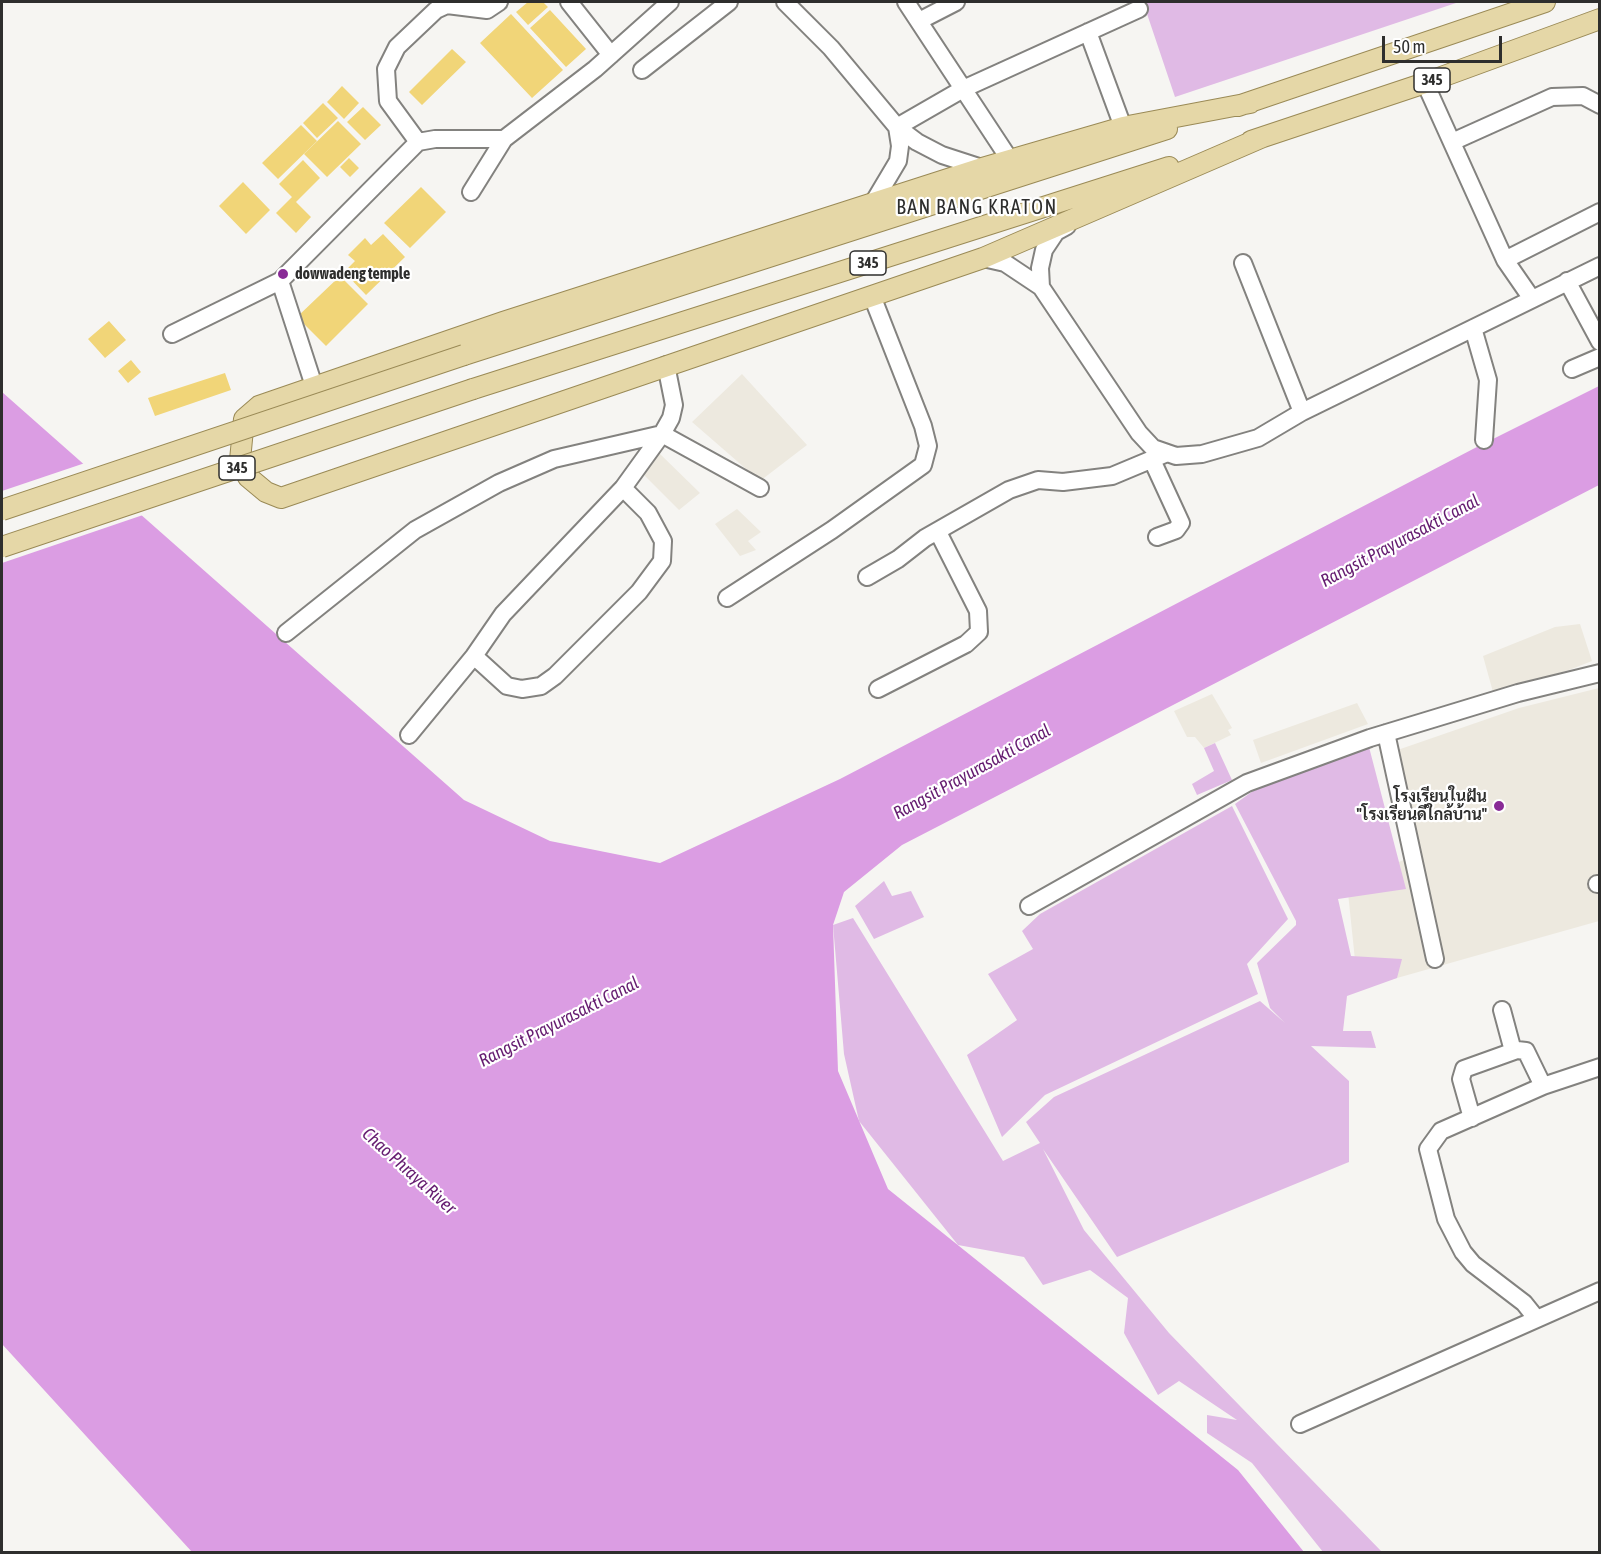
<!DOCTYPE html>
<meta charset="utf-8">
<style>
body{margin:0}
#map{position:relative;width:1601px;height:1554px;overflow:hidden;background:#f6f5f2;font-family:"Asap Condensed",sans-serif}
canvas{display:block}
.frame{position:absolute;inset:0;border:3px solid #2e2e2d;pointer-events:none}
.scale{position:absolute;left:1382px;top:36px;width:120px;height:27px;box-sizing:border-box;border:3px solid #2e2e2d;border-top:0;padding-left:8px;font-size:18px;line-height:21px;white-space:nowrap;color:#2e2e2d;-webkit-text-stroke:4px #fff;paint-order:stroke}
</style>
<div id="map">
<canvas width="1601" height="1554"></canvas>
<div class="frame"></div>
<div class="scale">50 m</div>
</div>
<script>
const c = document.querySelector('canvas').getContext('2d');
c.lineJoin = 'round';
function paint(path, color) { c.fillStyle = color; c.fill(path, 'evenodd'); }
const shape = rows => new Path2D(rows.map(r => 'M' + r).join(''));
function stroke(path, color, width, dash) { c.strokeStyle = color; c.lineWidth = width; c.lineCap = dash ? 'butt' : 'round'; c.setLineDash(dash || []); c.stroke(path); }
function drawText(font, color, halo, rows, align = 'center') {
  c.font = font + ' "Asap Condensed",Sarabun,sans-serif'; c.lineWidth = 4.5; c.setLineDash([]); c.textBaseline = 'middle'; c.strokeStyle = halo; c.fillStyle = color; for (const [text, x, y, turn = 0] of rows) {
    c.save(); c.translate(x, y); c.rotate((+turn || 0) * Math.PI / 180); c.textAlign = isNaN(turn) ? turn : align; if (halo) c.strokeText(text, 0, 0); c.fillText(text, 0, 0); c.restore();
  }
}
const built = shape([
 [742,374,807,445,760,481,692,422],
 [658,452,700,493,679,510,638,469],
 [737,509,761,532,748,541,756,550,740,556,715,524],
 [1580,624,1592,661,1569,670,1493,692,1483,656,1555,627],
 [1599,688,1599,921,1358,989,1347,883,1411,857,1386,754,1519,708],
 [1212,694,1232,728,1228,730,1231,735,1204,748,1195,737,1187,737,1174,711],
 [1357,703,1368,724,1261,763,1253,740]
]);
const green = shape([
 [1143,2,1459,2,1175,97],
 [1215,743,1232,780,1197,795,1192,784,1214,771,1204,748],
 [1369,747,1406,889,1338,899,1351,956,1402,959,1397,978,1347,996,1343,1031,1371,1031,1376,1048,1311,1046,1349,1081,1349,1162,1117,1257,1043,1149,1084,1230,1169,1333,1382,1552,1323,1552,1252,1463,1207,1433,1207,1415,1237,1420,1179,1381,1158,1395,1124,1333,1128,1298,1090,1270,1043,1285,1024,1257,958,1245,859,1121,844,1054,833,925,853,918,1003,1161,1040,1143,1026,1122,1054,1097,1260,1001,1285,1023,1270,1008,1257,963,1296,925,1296,921,1235,804,1253,791],
 [1232,806,1288,919,1247,964,1258,994,1045,1095,1002,1137,967,1055,1017,1020,988,974,1033,949,1022,931,1040,914],
 [884,881,892,896,911,891,924,917,874,939,855,906]
]);
const water = shape([
 [1599,386,1599,485,902,845,844,892,833,925,838,1071,888,1189,1238,1470,1304,1552,192,1552,2,1344,2,392,464,800,550,841,660,863,840,779,1473,449]
]);
const pier = shape([
 [85,463,143,515,2,563,2,491]
]);
const building = shape([
 [528,2,543,2,548,7,528,25,516,12],
 [550,10,586,49,566,67,530,28],
 [511,14,563,70,532,98,480,43],
 [452,49,466,62,422,105,409,92],
 [342,86,359,103,344,119,327,102],
 [323,103,338,118,317,138,303,123],
 [363,107,381,125,365,140,347,122],
 [338,121,361,144,327,177,304,154],
 [301,125,317,141,278,179,262,163],
 [349,158,359,168,350,177,340,167],
 [303,160,320,178,296,202,311,217,296,233,276,213,292,197,279,184],
 [243,182,270,210,246,234,219,206],
 [421,187,446,212,410,248,384,223],
 [383,234,405,257,366,295,344,272,355,261,348,255,365,238,371,245],
 [340,276,368,304,326,346,297,317],
 [109,321,126,340,105,358,88,339],
 [131,360,141,372,128,383,118,371],
 [225,373,231,390,155,416,148,398]
]);
const minor = shape([
 [569,2,611,55],
 [785,2,831,48,897,127,917,142,942,155,982,168],
 [906,2,1010,160],
 [919,21,956,2],
 [1088,32,1123,127],
 [642,70,729,2],
 [1425,83,1505,260,1532,299],
 [897,127,963,89,1139,9],
 [418,142,388,101,386,69,397,47,436,10,447,5,487,10,499,2],
 [1452,142,1552,97,1583,96,1600,105],
 [471,192,504,139],
 [873,203,898,161,900,146,897,127],
 [983,258,1005,263,1041,287,1139,433,1153,448,1176,456,1202,454,1258,438,1302,412,1600,266],
 [1505,260,1600,212],
 [1243,263,1302,412],
 [1567,281,1600,342],
 [1041,287,1040,268,1044,250,1056,232,1067,226],
 [1473,328,1488,380,1484,440],
 [172,334,280,281],
 [1572,369,1600,357],
 [314,386,280,281,418,142,435,139,504,139,595,69,670,2],
 [1152,460,1181,523,1176,530,1157,537],
 [867,577,898,559,925,538,1009,490,1038,480,1063,482,1112,476,1167,453],
 [727,598,832,530,923,465,928,446,923,426,872,296],
 [286,633,415,530,499,483,554,459,662,434,760,488],
 [474,656,507,686,522,689,541,686,555,676,639,592,662,561,663,541,648,513,623,488],
 [878,689,966,644,979,632,978,611,938,532],
 [1386,733,1435,959],
 [409,735,474,656,503,614,623,488,662,434,671,418,674,405,666,365],
 [1597,884,1600,884],
 [1029,906,1247,783,1370,738,1518,693,1600,673],
 [1502,1010,1513,1051],
 [1472,1118,1461,1079,1464,1069,1517,1050,1526,1051,1543,1086],
 [1536,1318,1524,1303,1473,1264,1463,1252,1446,1219,1428,1149,1441,1131,1543,1086,1600,1067],
 [1300,1424,1600,1291]
]);
const major = shape([
 [1250,103,1123,127,982,168,503,322,259,406,244,419,240,460,248,477,266,492,281,498,983,258,1263,137],
 [1238,106,1545,2],
 [1251,141,1425,83,1600,19],
 [464,355,1167,129],
 [473,389,1169,167]
]);
const majorBridge = shape([
 [2,510,464,355],
 [2,547,473,389]
]);
const markers = [
 [283,274,6,"#892b96"],
 [1499,806,6,"#892b96"]
];
const shields = [
 [1432,80,36],
 [868,263,36],
 [237,468,36]
];
const shieldNames = [
 ["345",1432,80],
 ["345",868,263],
 ["345",237,468]
];
const poiNames = [
 ["dowwadeng temple",295,274],
 ["โรงเรียนในฝัน",1487,797,"right"],
 ["\"โรงเรียนดีใกล้บ้าน\"",1487,815,"right"]
];
const waterNames = [
 ["Rangsit Prayurasakti Canal",1400,541,-28],
 ["Rangsit Prayurasakti Canal",972,772,-29],
 ["Rangsit Prayurasakti Canal",559,1022,-27],
 ["Chao Phraya River",409,1171,42]
];
const quarterNames = [
 ["BAN BANG KRATON",977,208]
];
paint(built, '#ede9df');
paint(green, '#e0bae5');
paint(water, '#db9de3');
paint(pier, '#f6f5f2');
paint(building, '#f1d578');
stroke(minor, '#83827f', 20);
stroke(major, '#9a8a56', 22);
stroke(minor, '#fff', 16);
stroke(major, '#e5d7a7', 20);
stroke(majorBridge, '#9a8a56', 22, []);
stroke(majorBridge, '#e5d7a7', 20);
for (const [x, y, r, color] of markers) { const dot = new Path2D(); dot.arc(x, y, r, 0, 2 * Math.PI); c.fillStyle = color; c.fill(dot); stroke(dot, '#fff', 2); }
for (const [x, y, w] of shields) { const box = new Path2D(); box.roundRect(x - w / 2, y - 12, w, 24, 4.5); c.fillStyle = '#fff'; c.fill(box); stroke(box, '#2e2e2d', 1.5); }
drawText('bold 15px', '#2e2e2d', null, shieldNames);
drawText('bold 16px', '#2e2e2d', '#fff', poiNames, 'left');
drawText('italic 18px', '#651c70', '#fff', waterNames);
c.letterSpacing = '1.5px';
drawText('20px', '#2e2e2d', '#fff', quarterNames);
c.letterSpacing = '0px';
</script>
